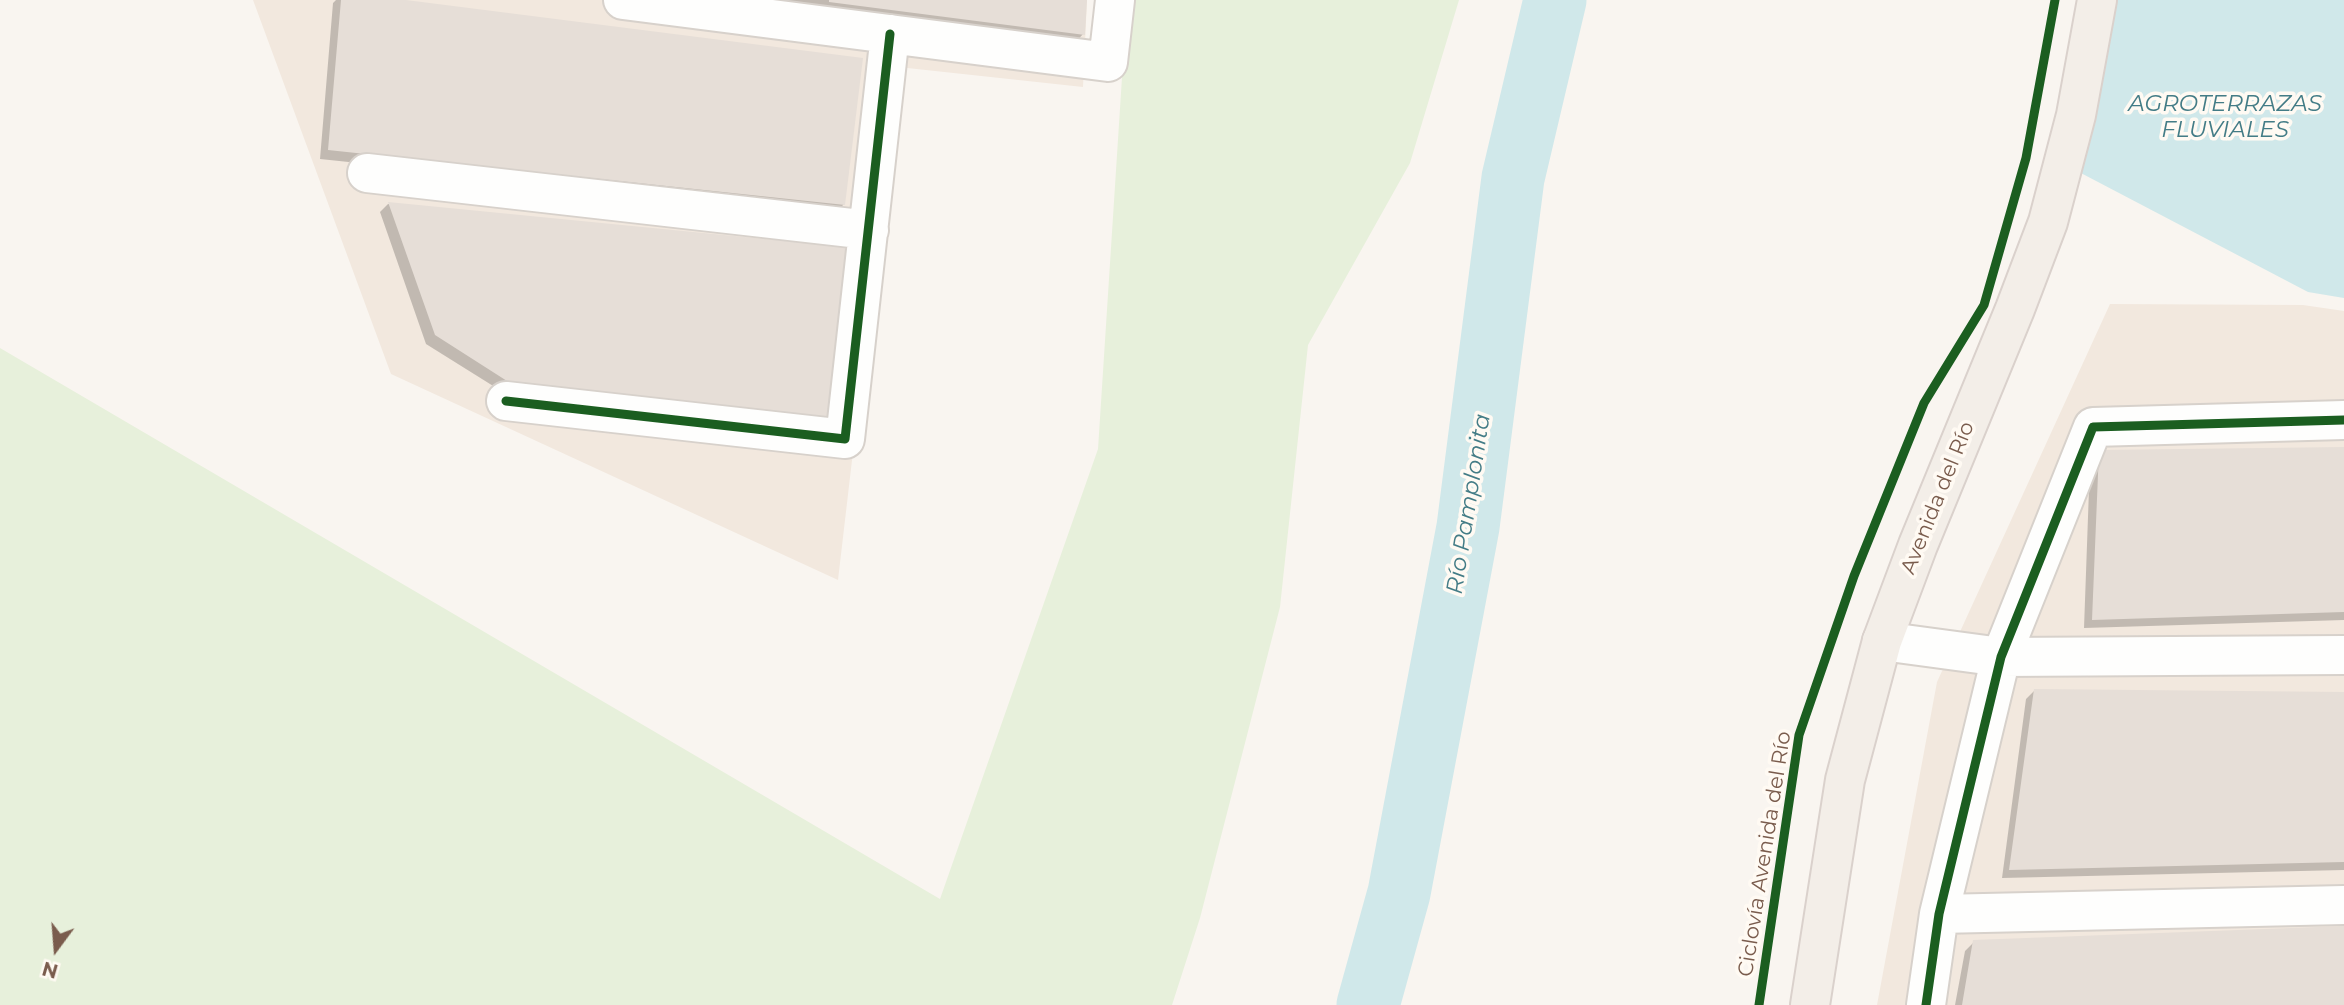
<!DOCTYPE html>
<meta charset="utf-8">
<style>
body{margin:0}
#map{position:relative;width:2344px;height:1005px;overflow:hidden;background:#f9f5f0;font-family:Montserrat,sans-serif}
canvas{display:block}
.north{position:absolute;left:21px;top:914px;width:70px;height:70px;-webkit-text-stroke:5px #fffaf3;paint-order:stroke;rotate:196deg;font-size:19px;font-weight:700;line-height:28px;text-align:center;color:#7a5c4d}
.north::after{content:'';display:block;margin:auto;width:24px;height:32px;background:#7a5c4d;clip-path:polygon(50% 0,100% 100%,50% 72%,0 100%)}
</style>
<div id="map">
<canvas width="2344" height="1005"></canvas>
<div class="north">N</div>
</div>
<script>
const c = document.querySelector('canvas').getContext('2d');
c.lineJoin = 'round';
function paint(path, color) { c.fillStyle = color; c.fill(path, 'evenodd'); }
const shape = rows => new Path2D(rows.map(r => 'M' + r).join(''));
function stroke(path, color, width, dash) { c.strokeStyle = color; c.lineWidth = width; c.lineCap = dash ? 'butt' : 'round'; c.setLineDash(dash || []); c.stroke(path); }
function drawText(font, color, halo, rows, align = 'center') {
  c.font = font + ' Montserrat,sans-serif'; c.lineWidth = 7; c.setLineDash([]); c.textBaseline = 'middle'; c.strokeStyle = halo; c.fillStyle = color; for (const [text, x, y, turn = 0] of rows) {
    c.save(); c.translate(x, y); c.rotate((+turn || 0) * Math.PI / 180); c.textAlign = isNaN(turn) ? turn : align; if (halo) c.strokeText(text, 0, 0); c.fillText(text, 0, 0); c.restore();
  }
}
const residential = shape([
 [253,0,1087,0,1083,87,898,67,838,580,391,374],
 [2110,304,2303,305,2344,311,2344,1005,1877,1005,1937,682]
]);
const green = shape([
 [1127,0,1459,0,1410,163,1308,345,1280,607,1200,918,1172,1005,0,1005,0,348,940,899,1098,449]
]);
const water = shape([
 [2109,0,2344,0,2344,298,2308,292,2077,171]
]);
const shadow = shape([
 [336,0,392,0,844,204,835,213,320,159,333,3],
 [744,0,1085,0,1083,34,1075,43],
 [388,204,844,249,818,426,498,389,426,344,380,212],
 [2344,449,2344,620,2084,628,2090,461],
 [2035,690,2344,694,2344,870,2002,878,2026,699],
 [2344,927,2344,1005,1955,1005,1965,951,1974,942]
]);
const river = shape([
 [1368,1005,1399,893,1468,527,1513,178,1555,0]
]);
const building = shape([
 [341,0,406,0,863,58,845,205,328,150],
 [829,0,1087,0,1085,35,829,2],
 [388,202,846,247,828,418,507,381,435,335],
 [2344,447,2344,612,2092,620,2099,450],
 [2034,689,2344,692,2344,862,2009,870],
 [2344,926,2344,1005,1962,1005,1973,940]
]);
const minor = shape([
 [623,0,1108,62,1115,0],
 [367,173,869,230],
 [506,401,845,439,890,34],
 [1882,641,2001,657,2344,655],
 [1939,914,2344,905],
 [1926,1005,1939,914,2001,657,2093,427,2344,420]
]);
const major = shape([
 [1810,1005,1845,780,1882,641,1918,545,2015,309,2048,222,2076,115,2097,0]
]);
const cycleway = shape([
 [506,401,845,439,890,34],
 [1759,1005,1799,735,1854,576,1924,403,1984,305,2026,158,2055,0],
 [1926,1005,1939,914,2001,657,2093,427,2344,420]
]);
const streetNames = [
 ["Avenida del Río",1938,498,-68],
 ["Ciclovía Avenida del Río",1765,854,-81]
];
const waterNames = [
 ["AGROTERRAZAS",2225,104],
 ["FLUVIALES",2225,130],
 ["Río Pamplonita",1469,504,-81]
];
paint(residential, '#f2e8de');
paint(green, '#e7f0db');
paint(water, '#d0e8ea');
paint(shadow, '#0003');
stroke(river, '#d0e8ea', 63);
paint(building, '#e6ded7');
stroke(minor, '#d7d1cb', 42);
stroke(major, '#dad1cc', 42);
stroke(minor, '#fefefd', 38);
stroke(major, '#f3eee8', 38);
stroke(cycleway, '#1b5e20', 9);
drawText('21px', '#7a5c4d', '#fffaf3', streetNames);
drawText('italic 23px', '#437c86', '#fffaf3', waterNames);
</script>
